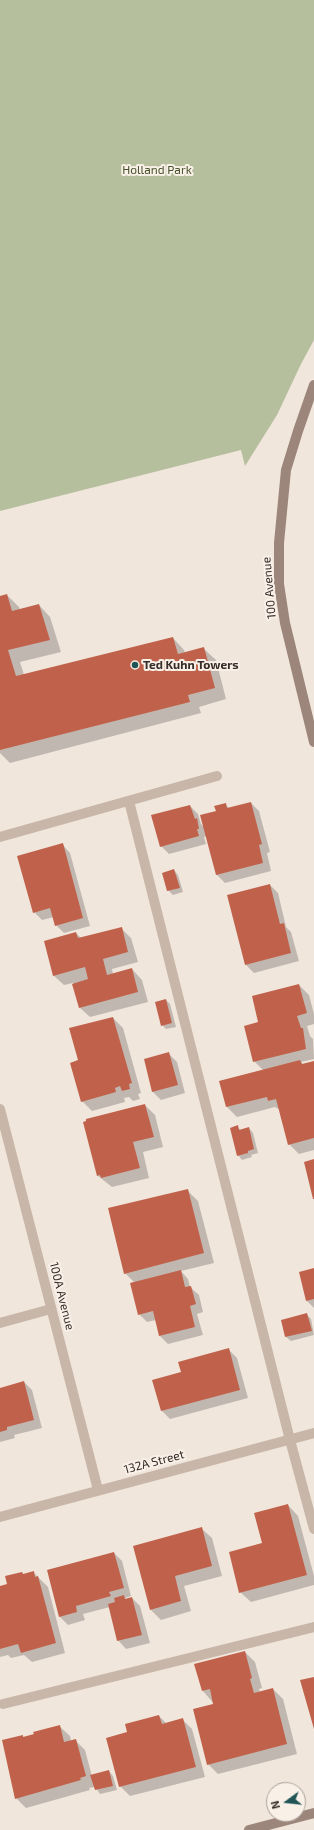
<!DOCTYPE html>
<style>
body{margin:0}
#map{position:relative;width:314px;height:1830px;overflow:hidden;background:#f1e6dc;font-family:"Exo 2",sans-serif}
canvas{display:block}
.north{position:absolute;left:266px;top:1782px;width:40px;height:40px;box-sizing:border-box;background:#f9f0e8;border:1px solid #aba29b;border-radius:50%;rotate:255deg;font-size:11px;font-weight:700;line-height:16px;text-align:center;color:#362c28}
.north::after{content:'';display:block;margin:auto;width:14px;height:18px;background:#205455;clip-path:polygon(50% 0,100% 100%,50% 72%,0 100%)}
</style>
<div id="map">
<canvas width="314" height="1830"></canvas>
<div class="north">N</div>
</div>
<script>
const c = document.querySelector('canvas').getContext('2d');
c.lineJoin = 'round';
function paint(path, color) { c.fillStyle = color; c.fill(path, 'evenodd'); }
const shape = rows => new Path2D(rows.map(r => 'M' + r).join(''));
function stroke(path, color, width, dash) { c.strokeStyle = color; c.lineWidth = width; c.lineCap = dash ? 'butt' : 'round'; c.setLineDash(dash || []); c.stroke(path); }
function drawText(font, color, halo, rows, align = 'center') {
  c.font = font + ' "Exo 2",sans-serif'; c.lineWidth = 4; c.setLineDash([]); c.textBaseline = 'middle'; c.strokeStyle = halo; c.fillStyle = color; for (const [text, x, y, turn = 0] of rows) {
    c.save(); c.translate(x, y); c.rotate((+turn || 0) * Math.PI / 180); c.textAlign = isNaN(turn) ? turn : align; if (halo) c.strokeText(text, 0, 0); c.fillText(text, 0, 0); c.restore();
  }
}
const green = shape([
 [0,0,314,0,314,340,301,364,277,415,245,466,241,450,0,511]
]);
const shadow = shape([
 [7,595,19,607,20,610,39,605,50,617,61,652,20,662,24,675,173,638,184,650,185,653,204,649,216,660,226,699,199,707,201,713,10,763,0,753,0,597],
 [251,803,259,811,270,852,267,853,271,871,225,883,217,875,207,836,204,837,206,844,169,854,161,846,190,806,198,814,201,824,204,827,226,805,230,809],
 [62,844,70,853,90,926,64,933,56,925,54,917,42,920,34,912],
 [174,870,178,875,183,892,173,895,168,890],
 [270,885,278,893,286,927,291,932,299,961,254,973,246,965],
 [121,928,131,938,138,962,112,969,113,974,132,969,142,980,148,1002,90,1017,79,1007,73,983,64,985,53,975,76,933,81,938],
 [299,985,309,995,314,1014,314,1024,307,1026,310,1036,313,1039,314,1059,301,1062,304,1065,314,1062,314,1150,299,1154,289,1144,280,1110,275,1107,237,1117,227,1107,220,1081,263,1070,254,1061,260,1023],
 [166,1000,170,1004,176,1027,166,1029,162,1025],
 [113,1018,123,1028,141,1093,138,1094,140,1099,133,1101,129,1097,124,1098,125,1102,92,1111,82,1101,79,1061],
 [169,1054,177,1062,185,1093,161,1100,153,1092,145,1060],
 [145,1105,155,1115,163,1147,143,1152,149,1178,112,1187,98,1176],
 [237,1127,241,1130,249,1128,253,1133,258,1153,251,1155,252,1157,242,1160,238,1155],
 [188,1191,198,1201,214,1263,181,1271,188,1279,190,1287,199,1295,203,1312,197,1314,203,1335,168,1344,160,1336,156,1320,147,1322,139,1314,135,1283,125,1273],
 [314,1269,314,1308,307,1301,300,1273],
 [307,1315,311,1319,314,1335,291,1341,286,1337],
 [229,1350,237,1358,248,1398,170,1419,162,1411,182,1373],
 [24,1382,32,1390,42,1428,14,1435,15,1438,0,1442,0,1389],
 [288,1505,298,1516,314,1576,314,1585,251,1602,240,1592,264,1544],
 [201,1528,212,1538,222,1576,184,1586,191,1611,161,1620,151,1610],
 [114,1553,122,1561,131,1596,125,1598,127,1600,132,1598,140,1606,150,1643,126,1649,118,1640,110,1607,83,1614,85,1620,68,1625,60,1617,48,1570],
 [22,1573,24,1575,34,1573,48,1587,65,1653,32,1662,24,1655,11,1658,8,1655,0,1657,0,1587,9,1585],
 [245,1652,255,1662,262,1688,259,1689,260,1692,273,1689,283,1699,297,1754,218,1774,208,1764,215,1705,203,1691],
 [159,1716,166,1723,182,1719,192,1729,205,1777,130,1796,120,1786,129,1733],
 [59,1726,70,1736,71,1741,75,1740,85,1750,92,1776,109,1771,113,1776,117,1790,100,1794,95,1787,89,1788,90,1790,26,1808,16,1798,23,1736,24,1738]
]);
const building = shape([
 [7,594,12,611,39,604,50,640,8,650,16,676,173,637,178,654,204,647,215,688,188,695,190,702,0,750,0,596],
 [251,802,262,844,259,845,263,863,216,875,200,815,216,811,214,806,226,803,227,808],
 [190,805,195,819,197,818,199,829,197,829,199,836,160,847,151,815],
 [63,843,83,918,55,926,50,908,33,913,17,856],
 [174,869,180,888,167,891,162,873],
 [270,884,280,924,284,923,291,953,245,965,227,895],
 [122,927,128,952,103,959,107,975,132,968,138,992,79,1008,72,984,88,979,85,967,53,976,44,941,76,932,78,938],
 [299,984,307,1013,297,1016,301,1028,303,1028,306,1049,253,1062,244,1026,258,1022,252,996],
 [166,999,172,1023,161,1026,155,1002],
 [113,1017,132,1083,129,1084,130,1089,122,1091,120,1086,115,1088,116,1092,81,1102,70,1063,78,1060,69,1028],
 [169,1052,178,1085,152,1092,144,1059],
 [300,1060,302,1064,314,1061,314,1138,288,1145,276,1099,268,1101,267,1097,226,1107,219,1081],
 [145,1104,154,1137,133,1142,140,1168,101,1178,100,1175,97,1176,83,1122,86,1121,86,1119],
 [238,1125,239,1130,249,1127,254,1149,248,1151,248,1153,237,1156,230,1128],
 [314,1159,314,1199,313,1199,304,1162],
 [188,1189,204,1253,124,1274,108,1208],
 [314,1268,314,1299,306,1301,299,1272],
 [181,1270,185,1287,191,1286,196,1304,190,1306,195,1327,159,1336,153,1311,138,1315,130,1283],
 [307,1313,312,1331,285,1337,281,1320],
 [229,1348,240,1390,161,1411,152,1380,181,1372,178,1362],
 [24,1381,34,1420,7,1427,7,1430,0,1432,0,1388],
 [288,1504,307,1575,239,1593,229,1552,262,1543,254,1513],
 [202,1527,212,1566,175,1576,181,1601,150,1610,133,1546],
 [114,1552,124,1588,109,1592,111,1596,76,1606,77,1612,59,1617,47,1570],
 [34,1571,35,1577,38,1576,56,1643,21,1653,18,1644,0,1649,0,1586,7,1584,5,1576,22,1572,23,1574],
 [124,1595,125,1599,132,1597,142,1635,117,1641,108,1604,115,1602,114,1598],
 [245,1651,252,1678,250,1679,254,1693,273,1688,287,1744,207,1765,193,1709,213,1704,210,1689,202,1691,194,1664],
 [314,1677,314,1729,300,1680],
 [159,1715,162,1724,183,1718,196,1767,119,1787,106,1738,127,1732,125,1724],
 [60,1725,64,1742,76,1739,86,1776,80,1778,81,1780,15,1799,2,1740,23,1735,23,1737,34,1734,33,1732],
 [109,1770,113,1786,95,1790,90,1775]
]);
const lane = shape([
 [129,801,290,1440,314,1529],
 [0,837,217,776],
 [0,1323,51,1309],
 [3,1704,314,1627]
]);
const street = shape([
 [0,1109,98,1490],
 [0,1517,314,1433]
]);
const secondary = shape([
 [314,385,298,431,286,470,279,543,279,584,285,623,314,742],
 [249,1830,314,1813]
]);
const markers = [
 [135,665,4,"#205455"]
];
const parkNames = [
 ["Holland Park",157,170]
];
const streetNames = [
 ["100 Avenue",269,588,-95],
 ["100A Avenue",62,1296,76],
 ["132A Street",154,1462,-15]
];
const poiNames = [
 ["Ted Kuhn Towers",143,665]
];
paint(green, '#b5bf9d');
paint(shadow, '#0003');
paint(building, '#c0624b');
stroke(lane, '#c8b6a9', 10);
stroke(street, '#c8b6a9', 10);
stroke(secondary, '#9c857a', 10);
for (const [x, y, r, color] of markers) { const dot = new Path2D(); dot.arc(x, y, r, 0, 2 * Math.PI); c.fillStyle = color; c.fill(dot); stroke(dot, '#f9f0e8', 1.5); }
drawText('12px', '#47532d', '#f9f0e8', parkNames);
drawText('12px', '#362c28', '#f9f0e8', streetNames);
drawText('bold 12px', '#362c28', '#f9f0e8', poiNames, 'left');
</script>
